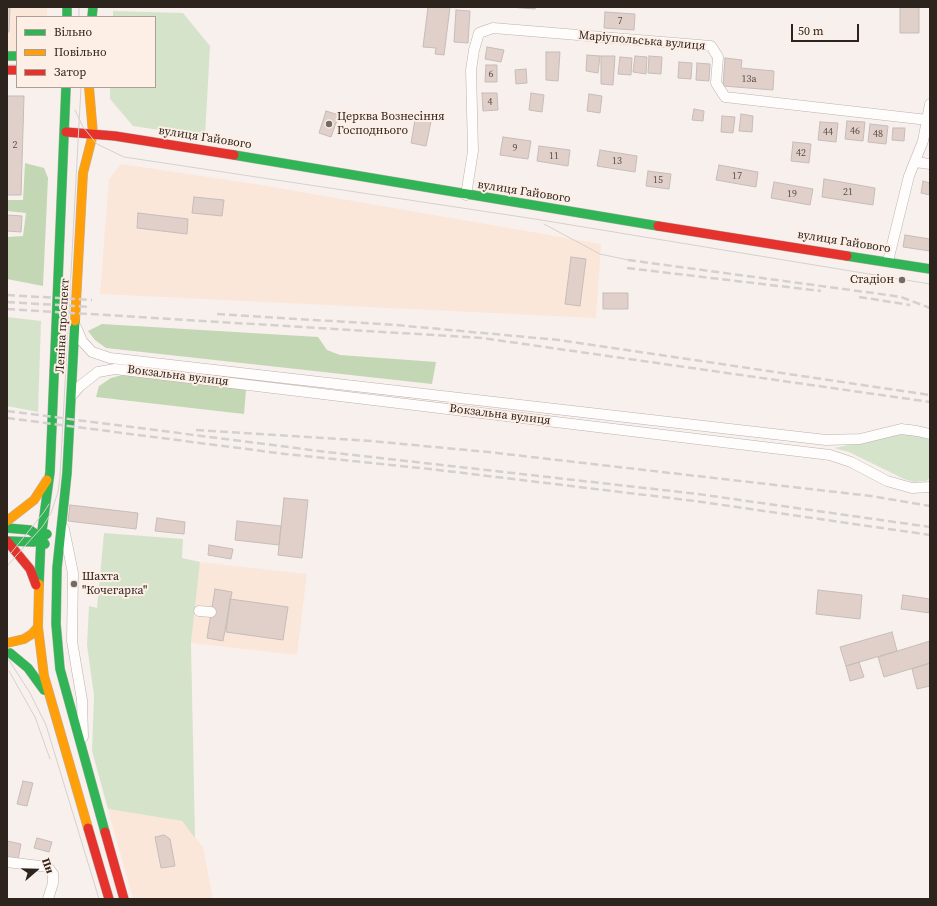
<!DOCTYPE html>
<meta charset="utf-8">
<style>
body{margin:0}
#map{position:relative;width:937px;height:906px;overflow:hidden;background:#f8f0ec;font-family:"Source Serif 4",serif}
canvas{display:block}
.frame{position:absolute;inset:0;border:8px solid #2d241e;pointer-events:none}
.legend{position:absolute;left:16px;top:16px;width:140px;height:72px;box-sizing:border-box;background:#feefe6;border:1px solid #aa9e96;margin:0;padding:5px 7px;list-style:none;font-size:12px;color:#2d241e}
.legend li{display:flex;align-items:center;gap:8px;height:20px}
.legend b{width:20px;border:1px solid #aa9e96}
.north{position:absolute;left:16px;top:850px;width:40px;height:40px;-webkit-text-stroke:3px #feefe6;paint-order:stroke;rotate:70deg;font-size:11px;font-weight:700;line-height:16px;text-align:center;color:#2d241e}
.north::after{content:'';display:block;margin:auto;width:14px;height:18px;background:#2d241e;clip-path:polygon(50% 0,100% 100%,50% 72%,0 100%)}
.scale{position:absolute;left:791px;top:24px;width:68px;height:18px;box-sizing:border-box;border:2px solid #2d241e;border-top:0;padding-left:5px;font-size:12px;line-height:14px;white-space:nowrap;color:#2d241e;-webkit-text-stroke:3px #feefe6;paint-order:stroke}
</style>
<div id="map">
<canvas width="937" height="906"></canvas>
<div class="frame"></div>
<ul class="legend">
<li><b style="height:5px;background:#30b455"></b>Вільно</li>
<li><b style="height:5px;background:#ff9f0a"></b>Повільно</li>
<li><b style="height:5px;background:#e5322d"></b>Затор</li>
</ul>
<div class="north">Пн</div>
<div class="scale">50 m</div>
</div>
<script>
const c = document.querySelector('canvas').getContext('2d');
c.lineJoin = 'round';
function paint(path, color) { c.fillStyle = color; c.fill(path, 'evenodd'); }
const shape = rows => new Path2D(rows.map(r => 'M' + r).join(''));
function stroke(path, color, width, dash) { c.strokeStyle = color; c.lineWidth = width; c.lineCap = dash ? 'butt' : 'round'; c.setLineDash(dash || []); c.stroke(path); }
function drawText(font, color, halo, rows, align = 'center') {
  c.font = font + ' "Source Serif 4",serif'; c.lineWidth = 4; c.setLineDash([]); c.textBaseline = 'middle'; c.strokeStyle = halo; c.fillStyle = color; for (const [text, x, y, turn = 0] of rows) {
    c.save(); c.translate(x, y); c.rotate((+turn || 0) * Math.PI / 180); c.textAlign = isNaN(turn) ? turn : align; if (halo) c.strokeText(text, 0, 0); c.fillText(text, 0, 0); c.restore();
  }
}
const built = shape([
 [7,7,47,7,47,17,17,17,17,51,7,51],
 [121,164,261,185,601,244,596,318,100,294,109,179],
 [200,562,307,574,297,655,191,643],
 [108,809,182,821,203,847,213,899,133,899]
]);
const green = shape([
 [113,11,183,13,210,46,205,137,133,126,110,99,110,87,155,87,155,17,113,17],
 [7,317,41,321,38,412,7,406],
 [902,434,916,434,930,440,930,478,926,481,914,482,904,479,849,452,834,448],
 [104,533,183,539,182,558,200,562,191,643,195,838,182,821,108,809,92,751,94,696,87,645,89,606,97,608]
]);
const forest = shape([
 [25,163,44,168,48,178,43,286,7,279,7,237,23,236,26,213,7,211,7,200,23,200],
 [102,324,318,337,327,350,340,355,436,362,432,384,106,348,95,340,88,331],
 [126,374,246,390,244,414,96,397,99,386,111,378]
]);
const building = shape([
 [7,7,10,7,9,32,7,32,7,7],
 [428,7,450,7,444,55,435,54,436,48,423,47,428,7],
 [509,7,536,7,535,9,509,7],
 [900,7,919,7,919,33,900,33,900,7],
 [456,10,470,11,468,43,454,42,456,10],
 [605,12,635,14,634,30,604,28,605,12],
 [487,47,504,50,501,62,485,59,487,47],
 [546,52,560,52,558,81,546,80,546,52],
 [587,55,600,56,598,73,586,71,587,55],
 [601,56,615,56,613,85,601,84,601,56],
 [635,56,647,57,646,74,633,72,635,56],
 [649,56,662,57,661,74,648,73,649,56],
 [620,57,632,58,631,75,618,74,620,57],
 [725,58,742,60,741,68,774,71,773,90,723,86,725,58],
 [679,62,692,63,691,79,678,78,679,62],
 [697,63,710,64,709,81,696,80,697,63],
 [486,65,497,65,497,82,485,82,486,65],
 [526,69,527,83,516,84,515,70,526,69],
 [482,93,497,93,498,110,483,111,482,93],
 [531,93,544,95,542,112,529,110,531,93],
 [589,94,602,96,600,113,587,111,589,94],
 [7,96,24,96,21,195,7,195,7,96],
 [694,109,704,111,703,121,692,120,694,109],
 [326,111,339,115,331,137,319,133,326,111],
 [416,114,432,117,426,146,411,143,416,114],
 [741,114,753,116,752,132,739,131,741,114],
 [722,116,735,117,733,133,721,132,722,116],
 [847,121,865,122,863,141,845,139,847,121],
 [820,122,838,123,836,142,818,140,820,122],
 [870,124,888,126,886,144,868,142,870,124],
 [893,128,905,128,904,141,892,140,893,128],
 [503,137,531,141,528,159,500,155,503,137],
 [793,142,811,144,809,163,791,161,793,142],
 [539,146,570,150,568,166,537,161,539,146],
 [600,150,637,156,635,172,597,166,600,150],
 [719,165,758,172,756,187,716,180,719,165],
 [648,171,671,174,669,189,646,186,648,171],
 [824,179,875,188,873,205,822,197,824,179],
 [923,181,930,183,930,195,921,193,923,181],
 [774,182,813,189,810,205,771,198,774,182],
 [194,197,224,200,222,216,192,213,194,197],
 [138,213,188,219,187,234,137,228,138,213],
 [7,215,22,216,21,232,7,231,7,215],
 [905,235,930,239,930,251,903,247,905,235],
 [571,257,586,259,580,306,565,304,571,257],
 [603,293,628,293,628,309,603,309,603,293],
 [284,498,308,500,302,558,278,555,284,498],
 [70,505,138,513,136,529,68,521,70,505],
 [157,518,185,522,184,534,155,531,157,518],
 [237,521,281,526,279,545,235,540,237,521],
 [209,545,233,549,231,559,208,555,209,545],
 [215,589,232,592,223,641,207,638,215,589],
 [818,590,862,595,860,619,816,614,818,590],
 [903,595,930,599,930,613,901,609,903,595],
 [230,599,288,607,283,640,226,632,230,599],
 [892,632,897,651,846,666,840,647,892,632],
 [930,641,930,663,884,677,878,657,930,641],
 [859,662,864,677,850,681,846,666,859,662],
 [930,663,930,686,917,689,912,669,930,663],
 [23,781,33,783,27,806,17,804,23,781],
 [164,835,170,839,175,866,161,868,155,837,164,835],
 [37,838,52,842,49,852,34,848,37,838],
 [7,841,21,844,18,860,7,858,7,841]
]);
const street = shape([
 [915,162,930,164],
 [466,195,473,151,471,70,474,50,479,33,493,28,711,46,718,57,716,83,725,97,928,120],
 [888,261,909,176,923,141,930,104],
 [76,327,82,341,92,352,110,358,826,440,860,439,901,429,917,431,930,434],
 [72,395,80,386,98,372,115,369,830,455,851,462,887,481,912,488,930,487],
 [64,529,73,573,72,641,82,700,83,737],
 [199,611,211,612],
 [7,862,48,867,53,874,53,883,48,899]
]);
const fast = shape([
 [67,7,67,17],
 [92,17,93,7],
 [7,56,17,56],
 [234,155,658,226],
 [847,256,930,269],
 [75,321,67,473,57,568,56,624,60,669,105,832],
 [7,528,30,530,41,538,45,544],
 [7,541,34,542,47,534],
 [39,584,41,538,50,472,66,87],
 [10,653,28,668,44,690]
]);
const slow = shape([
 [75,321,83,173,93,134,89,87],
 [7,521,34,500,47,480],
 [39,584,38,627,44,676,88,828],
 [7,643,24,639,32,634,38,627]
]);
const jam = shape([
 [7,70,17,70],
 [66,132,115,136,234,155],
 [658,226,847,256],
 [7,541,30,569,36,585],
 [88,828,109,899],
 [105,832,124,899]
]);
const tram = shape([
 [79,17,79,7],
 [7,65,17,65],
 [75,110,83,127,97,144,124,157,535,219,930,284],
 [544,224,600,254,628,260],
 [11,553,44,512,49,504],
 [7,566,43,526,51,513,58,492,60,477,81,87],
 [7,657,30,693,46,725,99,899],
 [9,671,35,717,50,759]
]);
const rail = shape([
 [628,260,888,295,901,297,930,308],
 [627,268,821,291],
 [7,295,92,300],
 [859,297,910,305],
 [7,302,91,307],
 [7,309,482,338,930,402],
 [217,314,396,325,559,340,930,395],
 [7,411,327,452,698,494,930,527],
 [7,418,285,454,430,469,695,501,930,535],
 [196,430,371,441,488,452,871,496,930,506]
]);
const markers = [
 [329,124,4,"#746b66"],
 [902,280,4,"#746b66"],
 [74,584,4,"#746b66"]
];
const numberNames = [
 ["7",620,21],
 ["6",491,74],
 ["13а",749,79],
 ["4",490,102],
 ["46",855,131],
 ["44",828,132],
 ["48",878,134],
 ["2",15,145],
 ["9",515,148],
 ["42",801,153],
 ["11",554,156],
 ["13",617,161],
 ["17",737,176],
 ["15",658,180],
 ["21",848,192],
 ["19",792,194]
];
const streetNames = [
 ["Маріупольська вулиця",642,41,5],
 ["вулиця Гайового",205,138,9],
 ["вулиця Гайового",524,192,9],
 ["вулиця Гайового",844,242,9],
 ["Леніна проспект",63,326,-87],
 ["Вокзальна вулиця",178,376,7],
 ["Вокзальна вулиця",500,415,7]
];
const poiNames = [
 ["Церква Вознесіння",337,117],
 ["Господнього",337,131],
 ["Стадіон",894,280,"right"],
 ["Шахта",82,577],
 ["\"Кочегарка\"",82,591]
];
paint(built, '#fbe7d9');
paint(green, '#d6e3cb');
paint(forest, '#c3d7b4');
paint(building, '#e1cfca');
stroke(building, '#c5bdba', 1);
stroke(street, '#bab2ae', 11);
stroke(fast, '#bab2ae', 10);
stroke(slow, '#bab2ae', 10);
stroke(jam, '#bab2ae', 10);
stroke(street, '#fefdfc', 10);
stroke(fast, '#30b455', 9);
stroke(slow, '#ff9f0a', 9);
stroke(jam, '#e5322d', 9);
stroke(tram, '#d3d1cf', 1);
stroke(rail, '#d3d1cf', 2.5, [8, 4]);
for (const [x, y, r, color] of markers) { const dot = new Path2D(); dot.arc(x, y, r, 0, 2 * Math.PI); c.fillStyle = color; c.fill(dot); stroke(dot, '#feefe6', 1.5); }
drawText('10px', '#5a4f49', null, numberNames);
drawText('12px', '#2d241e', '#feefe6', streetNames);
drawText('12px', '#2d241e', '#feefe6', poiNames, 'left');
</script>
